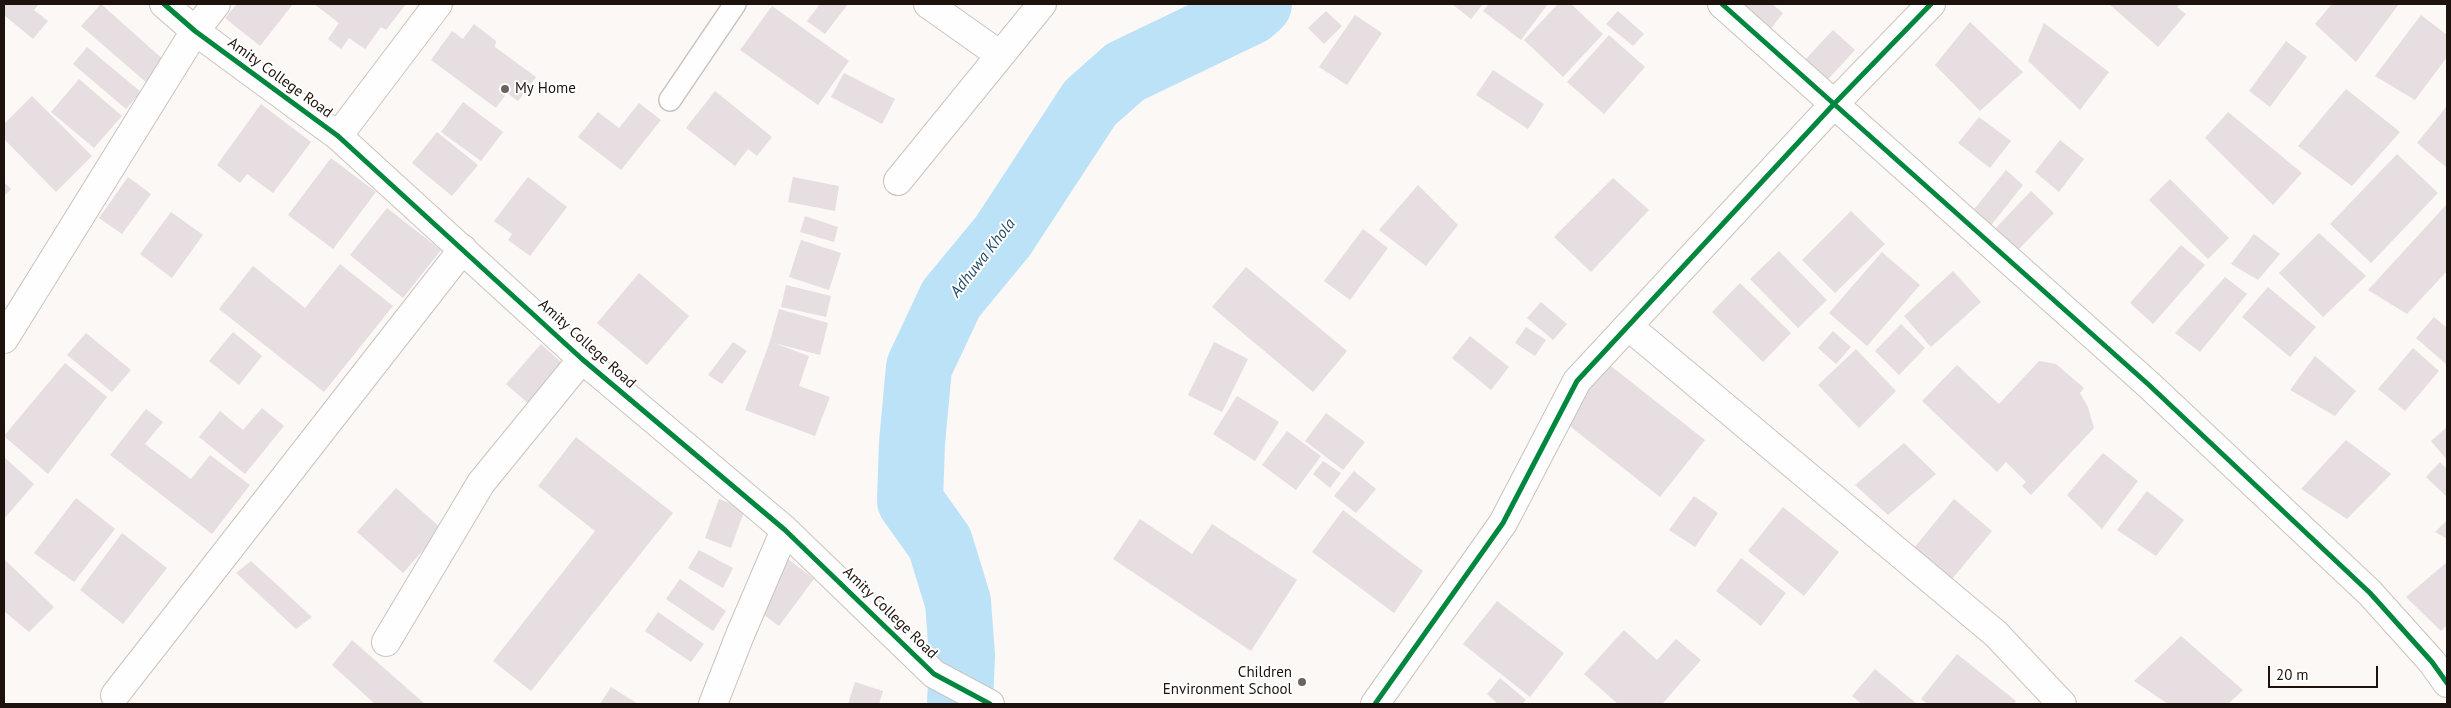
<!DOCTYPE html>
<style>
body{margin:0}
#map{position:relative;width:2451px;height:708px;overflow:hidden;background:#fbf8f6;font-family:"PT Sans",sans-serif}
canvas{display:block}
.frame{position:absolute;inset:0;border:5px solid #1e130c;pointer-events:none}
.scale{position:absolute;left:2268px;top:666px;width:110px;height:22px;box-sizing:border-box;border:2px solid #1e130c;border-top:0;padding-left:6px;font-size:15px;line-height:18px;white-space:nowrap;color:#1e130c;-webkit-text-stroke:4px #fff;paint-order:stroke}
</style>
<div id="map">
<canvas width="2451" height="708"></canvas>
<div class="frame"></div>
<div class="scale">20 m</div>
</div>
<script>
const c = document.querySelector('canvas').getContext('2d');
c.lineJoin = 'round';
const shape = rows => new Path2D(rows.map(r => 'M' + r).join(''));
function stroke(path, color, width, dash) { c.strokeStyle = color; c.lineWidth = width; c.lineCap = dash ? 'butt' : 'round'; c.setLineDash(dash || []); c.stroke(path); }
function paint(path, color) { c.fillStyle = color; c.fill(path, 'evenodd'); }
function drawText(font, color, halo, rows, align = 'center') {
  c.font = font + ' "PT Sans",sans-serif'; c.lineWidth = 4; c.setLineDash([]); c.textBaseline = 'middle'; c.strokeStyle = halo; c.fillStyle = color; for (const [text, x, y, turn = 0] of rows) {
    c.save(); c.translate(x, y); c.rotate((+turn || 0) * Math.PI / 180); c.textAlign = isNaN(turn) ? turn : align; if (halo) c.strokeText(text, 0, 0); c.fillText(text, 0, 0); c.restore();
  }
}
const river = shape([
 [960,704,962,656,958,602,940,543,910,501,912,443,919,367,951,299,1003,236,1090,103,1125,72,1250,12,1259,4]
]);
const building = shape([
 [4,4,39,4,34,10,48,21,33,39,4,15],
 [101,4,166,62,147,83,81,26],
 [237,4,293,4,260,46,225,18],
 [314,4,406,4,386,30,381,27,365,49,349,38,341,49,328,39,339,23],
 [820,4,848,4,825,34,807,21],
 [1452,4,1483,4,1471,19],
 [1489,4,1548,4,1521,40,1483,11],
 [1558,4,1571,4,1603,34,1563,77,1524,40],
 [1728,4,1772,4,1783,13,1767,34],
 [2109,4,2180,4,2177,7,2186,14,2158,47],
 [2332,4,2399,4,2356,62,2315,24],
 [772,6,849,61,818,105,740,50],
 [1326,11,1342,26,1324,44,1308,28],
 [1618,11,1644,34,1633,46,1606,24],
 [1355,15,1382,33,1347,85,1319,67],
 [2421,15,2447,35,2447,57,2415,100,2375,76],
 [1970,22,2023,72,1980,111,1935,65],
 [2044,23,2109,72,2080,110,2028,61],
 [474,24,496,41,495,47,536,77,518,101,507,93,496,108,431,60,452,31,463,39],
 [1833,30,1855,50,1822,86,1800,65],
 [1609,35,1645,67,1604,114,1567,82],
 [2286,41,2307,57,2270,107,2249,91],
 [87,47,141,92,126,109,73,64],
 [1493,70,1544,104,1528,129,1476,95],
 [844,73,895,99,882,124,831,97],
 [79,79,122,116,94,148,51,112],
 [2346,89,2400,132,2352,186,2298,146],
 [715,91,772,137,757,156,748,149,735,166,686,128],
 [32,96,92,156,56,192,4,139,4,124],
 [463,102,503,132,481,161,441,132],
 [639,103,661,120,621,170,578,137,598,112,619,128],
 [261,104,311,142,273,193,247,174,240,183,217,165],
 [2447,106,2447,168,2417,143],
 [2228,112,2302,173,2273,205,2205,138],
 [1979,117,2011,141,1990,168,1958,143],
 [437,132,478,165,452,196,412,163],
 [2060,140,2084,159,2059,192,2035,172],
 [2397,154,2438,193,2371,263,2330,224],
 [331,158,376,192,333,249,288,215],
 [2006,170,2023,185,1989,228,1971,213],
 [128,177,151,194,122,234,99,218],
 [528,177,567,207,530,256,508,240,512,234,494,221],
 [793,177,839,186,835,211,788,202],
 [1613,178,1649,210,1591,272,1554,237],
 [2170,179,2229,238,2208,259,2149,200],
 [4,182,11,189,4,196],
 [1418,185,1458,225,1426,266,1379,230],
 [2031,191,2054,213,2016,252,1993,231],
 [2447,204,2447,271,2407,314,2368,290],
 [387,208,441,250,403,298,350,255],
 [1851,211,1885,244,1835,293,1802,260],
 [171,212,203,235,172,278,140,254],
 [805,216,838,227,834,242,800,232],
 [1363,229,1388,248,1350,300,1324,281],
 [2319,233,2366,276,2323,317,2279,273],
 [2254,234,2280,254,2258,280,2231,264],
 [801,240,841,253,829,290,789,277],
 [2181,245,2205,265,2153,324,2130,303],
 [1779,251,1827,300,1798,328,1750,279],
 [1882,252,1920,285,1867,346,1829,313],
 [340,264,393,306,324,392,219,309,253,266,305,308],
 [1246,267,1347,351,1313,392,1212,307],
 [1953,271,1981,302,1931,347,1904,316],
 [639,273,689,316,647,365,597,323],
 [2225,277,2247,294,2200,352,2175,333],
 [1740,283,1791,333,1763,362,1712,312],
 [786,285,831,296,826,317,781,307],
 [2268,287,2316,327,2290,357,2242,317],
 [1541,302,1567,324,1553,340,1527,318],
 [779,309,828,323,820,355,774,343,809,356,799,386,830,397,815,436,745,410,770,341],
 [2434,317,2447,328,2447,365,2416,338],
 [1901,324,1925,348,1899,375,1875,351],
 [1526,327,1546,340,1535,356,1515,343],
 [1833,331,1851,347,1836,364,1818,348],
 [233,332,262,356,239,385,209,361],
 [86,333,131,370,112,392,67,355],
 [1470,336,1509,367,1491,390,1452,358],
 [733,342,747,351,722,384,708,375],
 [1214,342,1248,359,1222,412,1188,395],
 [541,344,564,365,530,405,506,384],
 [2413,348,2439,371,2405,411,2378,389],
 [1856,349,1896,391,1859,428,1818,385],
 [2315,356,2356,391,2335,416,2290,390],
 [2039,361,2056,364,2084,388,2080,393,2088,407,2094,428,2031,495,2022,486,2026,482,2006,462,1997,472,1922,401,1957,365,1999,404],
 [65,363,107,397,48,474,4,436],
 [1607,363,1705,440,1660,497,1562,420],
 [1237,396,1279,422,1255,461,1213,434],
 [262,408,284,426,245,474,199,437,220,411,243,430],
 [146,409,163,422,145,444,191,479,210,455,250,485,212,534,110,455],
 [1326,413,1365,442,1343,470,1305,441],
 [2447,427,2447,460,2431,441],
 [1287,431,1321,456,1296,490,1262,465],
 [576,437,673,513,531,691,493,661,595,531,538,486],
 [2346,440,2391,474,2347,519,2301,489],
 [1904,443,1936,474,1888,515,1855,485],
 [2103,453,2138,481,2102,529,2067,495],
 [4,457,34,484,4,519],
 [1323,461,1341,473,1330,488,1313,474],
 [2440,462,2447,469,2447,497,2426,477],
 [1354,471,1376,489,1356,513,1334,496],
 [396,488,442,529,403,573,357,532],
 [2147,491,2184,520,2156,556,2117,530],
 [1694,496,1718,513,1695,547,1669,530],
 [76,498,115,529,74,582,34,553],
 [719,499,745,509,731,548,705,538],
 [1954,499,1992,531,1952,579,1914,548],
 [1783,507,1839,552,1804,596,1748,551],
 [1343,510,1423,571,1394,613,1312,552],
 [1140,519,1192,554,1212,524,1297,580,1251,651,1113,559],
 [2447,520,2447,539,2435,532],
 [122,533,167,568,123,624,80,590],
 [699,550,733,568,723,588,688,568],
 [1741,558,1786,593,1761,626,1716,591],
 [4,559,54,607,29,632,4,611],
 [788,559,814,579,779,626,752,606],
 [251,561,312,617,296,629,236,573],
 [2447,562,2447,625,2441,631,2406,597],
 [680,579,726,611,713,631,666,599],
 [1497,601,1564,653,1530,697,1463,644],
 [658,612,704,644,691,662,645,631],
 [1624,630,1657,660,1676,639,1701,660,1662,704,1618,704,1584,674],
 [2181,636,2243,690,2228,704,2168,704,2134,681],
 [352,640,425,704,375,704,332,665],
 [1957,654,2016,701,2014,704,1928,704,1921,699],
 [1875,669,1917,704,1862,704,1852,696],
 [1500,678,1526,700,1522,704,1498,704,1487,694],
 [855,682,883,691,879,704,848,704],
 [611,687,638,704,600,704]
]);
const service = shape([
 [670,100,735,4]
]);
const minor = shape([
 [164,4,195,31,338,136,582,359,785,530,934,674,990,704],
 [928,4,1000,55],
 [1722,4,2149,385,2370,593,2432,662,2447,683],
 [338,136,438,4],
 [898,181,1042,4],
 [1628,326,1996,634,2062,704],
 [4,339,195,31,216,4],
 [386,642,481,483,582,359],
 [115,695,463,249],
 [713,704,740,635,785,530],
 [1375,704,1503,523,1577,381,1834,104,1931,4]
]);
const cycleway = shape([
 [164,4,195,31,338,136,582,359,785,530,934,674,990,704],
 [1722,4,2149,385,2370,593,2432,662,2447,683],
 [1375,704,1503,523,1577,381,1834,104,1931,4]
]);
const markers = [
 [505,89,5,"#6b635e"],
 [1302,682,5,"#6b635e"]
];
const streetNames = [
 ["Amity College Road",280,78,36],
 ["Amity College Road",587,344,42],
 ["Amity College Road",890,613,44]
];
const poiNames = [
 ["My Home",515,89],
 ["Children",1292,673,"right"],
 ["Environment School",1292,690,"right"]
];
const waterNames = [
 ["Adhuwa Khola",983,258,-52]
];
stroke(river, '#bce2f8', 66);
paint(building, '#e6dee0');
stroke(service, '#cbc3be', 24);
stroke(minor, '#cbc3be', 30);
stroke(service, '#fefefe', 21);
stroke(minor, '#fefefe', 28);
stroke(cycleway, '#00873e', 5);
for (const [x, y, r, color] of markers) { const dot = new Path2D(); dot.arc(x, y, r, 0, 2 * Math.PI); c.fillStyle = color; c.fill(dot); stroke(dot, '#fff', 2); }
drawText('15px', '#1e130c', '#fff', streetNames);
drawText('15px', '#1e130c', '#fff', poiNames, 'left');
drawText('italic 16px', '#244d64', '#fff', waterNames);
</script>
